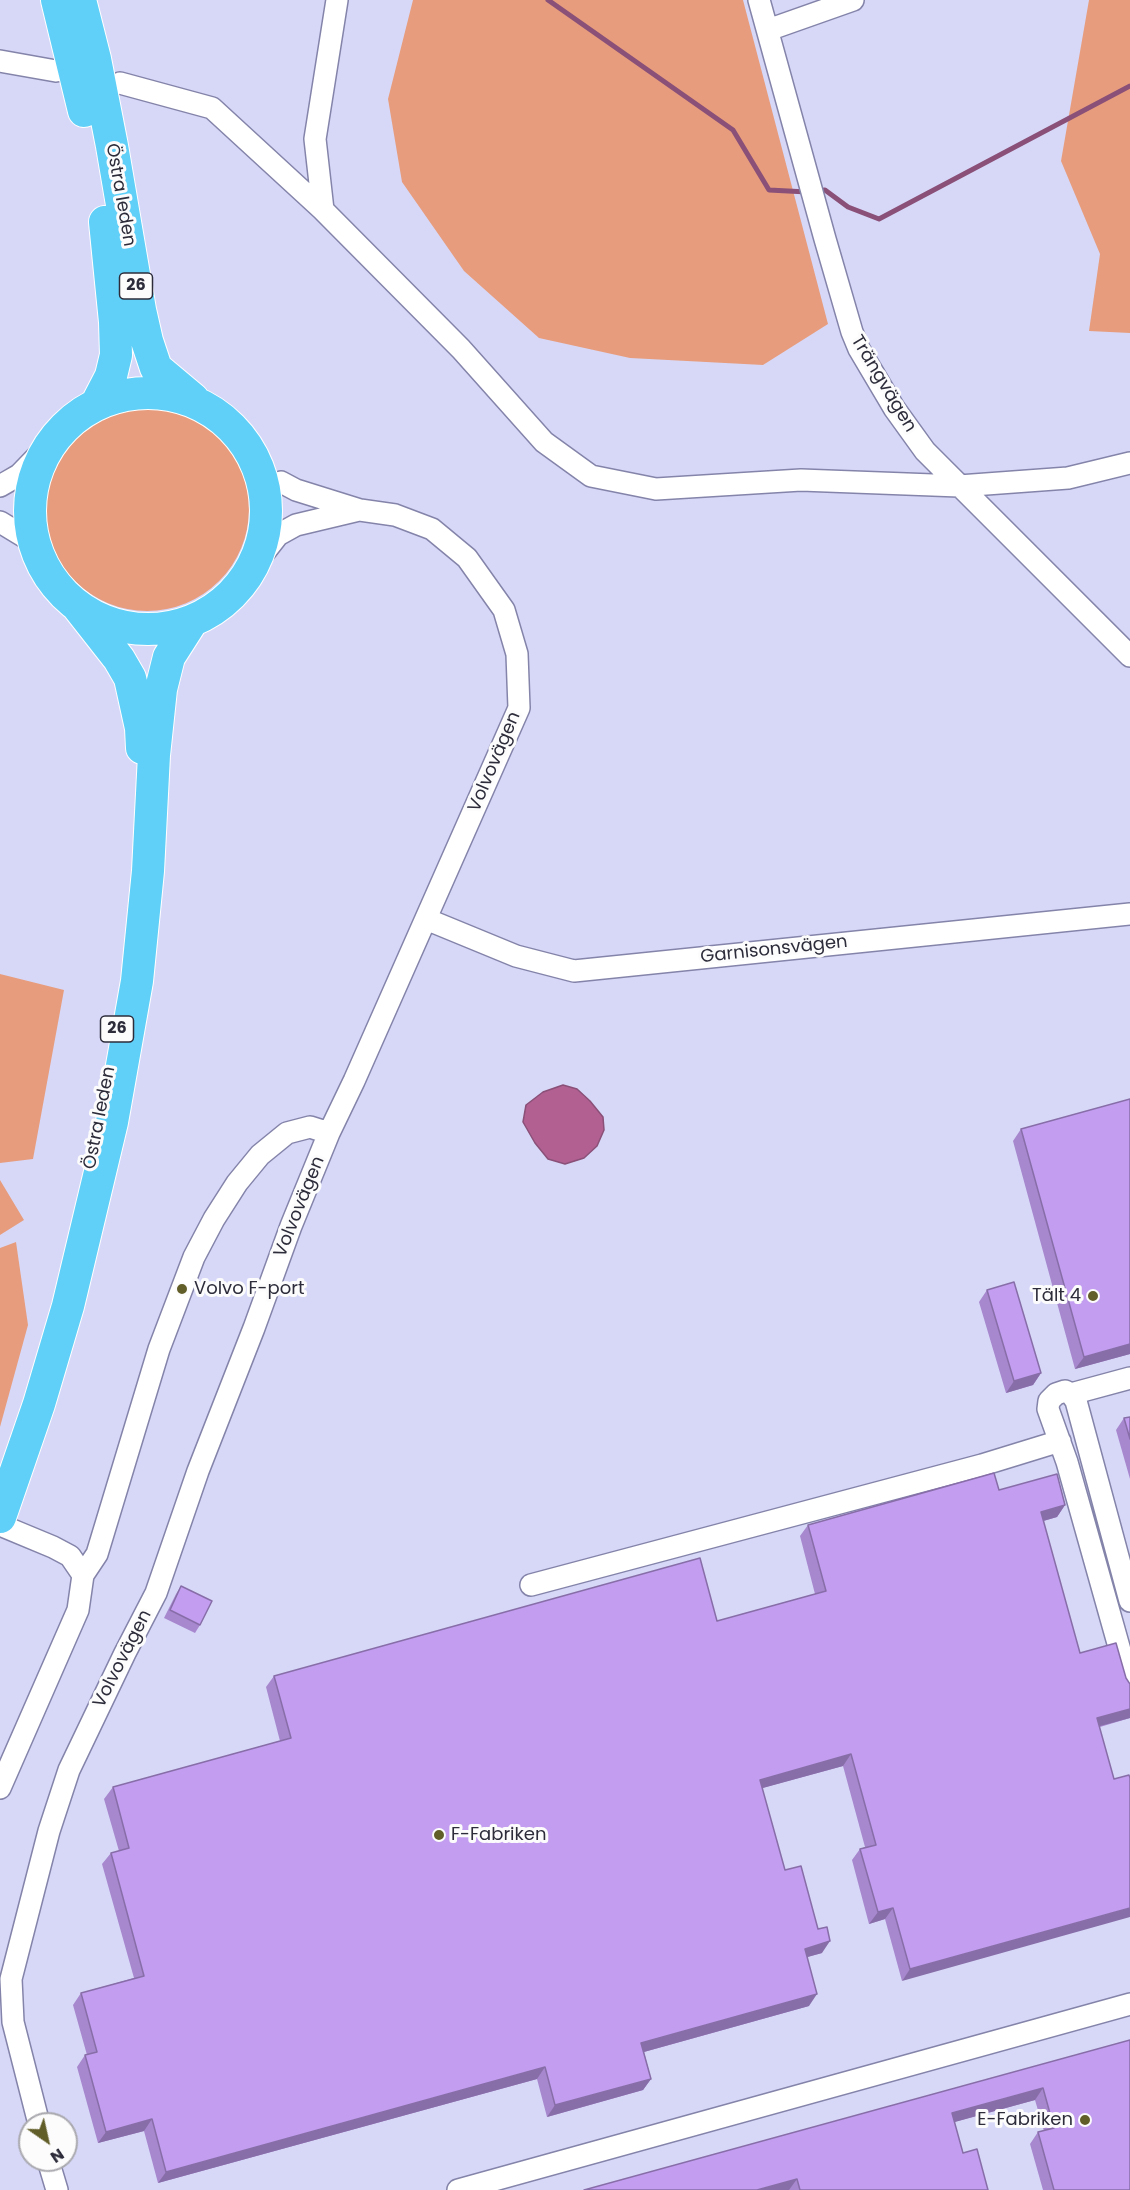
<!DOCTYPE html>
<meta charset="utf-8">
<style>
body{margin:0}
#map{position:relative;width:1130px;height:2190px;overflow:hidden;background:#d7d8f8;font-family:Poppins,sans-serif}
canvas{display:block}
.north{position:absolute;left:18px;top:2112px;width:60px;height:60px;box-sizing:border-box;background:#fcfcfc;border:2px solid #a9a9af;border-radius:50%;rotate:146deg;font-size:16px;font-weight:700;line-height:24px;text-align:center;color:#2c2c3b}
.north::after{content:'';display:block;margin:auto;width:21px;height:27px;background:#625e2a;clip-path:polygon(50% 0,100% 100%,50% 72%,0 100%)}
</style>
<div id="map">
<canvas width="1130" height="2190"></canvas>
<div class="north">N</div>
</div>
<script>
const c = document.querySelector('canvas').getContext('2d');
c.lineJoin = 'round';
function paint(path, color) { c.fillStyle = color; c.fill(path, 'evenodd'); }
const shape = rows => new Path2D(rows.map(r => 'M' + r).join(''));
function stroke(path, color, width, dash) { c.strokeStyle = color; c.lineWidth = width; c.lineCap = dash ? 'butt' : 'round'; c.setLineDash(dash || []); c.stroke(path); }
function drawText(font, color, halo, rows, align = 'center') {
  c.font = font + ' Poppins,sans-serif'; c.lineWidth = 6; c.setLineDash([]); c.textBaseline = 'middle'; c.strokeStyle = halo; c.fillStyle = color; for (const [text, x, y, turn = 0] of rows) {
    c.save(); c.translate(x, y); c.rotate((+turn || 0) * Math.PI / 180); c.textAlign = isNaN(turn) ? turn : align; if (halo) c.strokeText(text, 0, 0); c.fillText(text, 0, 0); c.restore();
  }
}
const green = shape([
 [413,0,743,0,828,324,763,365,630,358,539,338,464,271,402,182,388,99],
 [1089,0,1130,0,1130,333,1089,331,1100,254,1061,161],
 '45 509a102 102 0 1 1 204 0a102 102 0 1 1-204 0Z',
 [0,974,64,990,33,1159,0,1163],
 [0,1180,24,1220,0,1235],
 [16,1242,28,1325,0,1427,0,1248]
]);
const water = shape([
 [563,1085,577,1089,590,1101,603,1117,604,1130,597,1146,584,1158,565,1164,548,1159,535,1143,523,1122,526,1105,543,1092,563,1085]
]);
const stream = shape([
 [548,0,733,130,769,190,807,192],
 [816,191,825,190,848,207,879,219,1130,86]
]);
const minor = shape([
 [759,0,825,239,852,332,859,349,894,408,925,451,1130,656],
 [768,30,853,0],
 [0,61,56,71],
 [120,83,212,108,323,210,461,349,544,442,591,476,656,489,801,480,959,486,1068,478,1130,463],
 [323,210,315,139,337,0],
 [0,486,19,475,54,439],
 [0,522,33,542],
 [252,568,278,535,296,525,359,510],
 [426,919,516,956,574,971,1130,914],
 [1071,1394,1130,1378],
 [0,1525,53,1547,70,1556,83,1575,78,1610,0,1788],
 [83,1575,97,1554,159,1349,194,1257,214,1219,237,1183,260,1155,287,1133,310,1127,329,1133],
 [531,1585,982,1465,1060,1441],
 [1130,1601,1076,1401,1071,1394,1065,1391,1056,1394,1049,1401,1048,1409,1067,1462,1130,1686],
 [39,2124,13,2022,11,1979,49,1831,69,1770,125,1653,156,1593,198,1471,254,1328,291,1226,329,1133,354,1081,519,708,517,654,504,610,467,558,432,529,395,515,360,510,296,490,281,482,264,489],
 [48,2160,57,2190],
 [458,2190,1130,2004]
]);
const highway = shape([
 [57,0,84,111],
 [80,0,95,59,112,146,140,310,147,341,156,368,193,399],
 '30 511a118 118 0 1 1 236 0a118 118 0 1 1-236 0Z',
 [96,405,111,376,116,355,115,322,105,222],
 [79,608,119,659,130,678,141,728,142,748],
 [0,1517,39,1404,68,1306,112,1122,137,981,148,871,154,755,161,689,169,657,192,621]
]);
const wall = shape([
 [1130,1099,1130,1354,1075,1369,1013,1141,1021,1129],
 [987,1290,1041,1373,1033,1385,1006,1393,979,1302],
 [1130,1417,1130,1479,1116,1430,1124,1418],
 [999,1490,1065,1505,1057,1517,1043,1521,1080,1653,1126,1678,1130,1684,1130,1718,1100,1727,902,1981,885,1919,869,1924,852,1860,860,1849,865,1847,843,1766,762,1788,785,1870,822,1953,807,1957,809,2006,644,2052,651,2079,643,2090,547,2117,537,2079,158,2183,144,2131,98,2143,77,2067,85,2055,87,2055,73,2005,81,1993,134,1978,102,1864,111,1853,119,1851,104,1799,113,1787,280,1741,266,1687,274,1676,717,1621,815,1594,800,1536,808,1525],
 [181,1586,200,1625,195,1633,164,1618,176,1594],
 [1130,2040,1130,2190,1043,2190,1030,2144,1038,2132,1044,2131,1035,2100,954,2122,963,2153,988,2190,584,2190]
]);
const shadedWall = shape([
 [1130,1344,1130,1354,1075,1369,1084,1357],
 [1041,1373,1033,1385,1006,1393,1014,1381],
 [1065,1505,1057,1517,1033,1524,1041,1512],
 [1130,1709,1130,1718,1089,1729,1097,1718],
 [851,1754,843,1766,752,1791,760,1780],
 [893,1908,885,1919,869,1924,878,1912],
 [1130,1908,1130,1917,902,1981,910,1969],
 [830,1941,822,1953,797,1960,805,1949],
 [817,1994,809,2006,633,2055,641,2043],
 [545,2067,537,2079,158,2183,166,2172],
 [651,2079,643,2090,547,2117,555,2105],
 [1043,2088,1035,2100,944,2125,952,2113],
 [152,2119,144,2131,98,2143,106,2132],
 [797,2179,789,2190,757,2190]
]);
const building = shape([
 [1130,1099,1130,1344,1084,1357,1021,1129,1130,1099],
 [1014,1282,1041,1373,1014,1381,987,1290,1014,1282],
 [1130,1417,1130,1439,1124,1418,1130,1417],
 [994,1473,999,1490,1057,1474,1065,1505,1041,1512,1080,1653,1116,1643,1126,1678,1130,1684,1130,1709,1097,1718,1114,1779,1129,1775,1130,1778,1130,1908,910,1969,893,1908,878,1912,860,1849,876,1845,851,1754,760,1780,785,1870,801,1866,818,1929,827,1927,830,1941,805,1949,817,1994,641,2043,651,2079,555,2105,545,2067,166,2172,152,2119,106,2132,85,2055,97,2052,81,1993,144,1976,111,1853,129,1848,113,1787,291,1738,274,1676,700,1558,717,1621,826,1591,808,1525,994,1473],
 [181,1586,212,1601,200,1625,170,1610,181,1586],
 [1130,2040,1130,2190,1054,2190,1038,2132,1054,2128,1043,2088,952,2113,963,2153,977,2149,988,2190,800,2190,797,2179,757,2190,584,2190,1130,2040]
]);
const markers = [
 [182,1289,6,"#625e2a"],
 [1093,1296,6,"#625e2a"],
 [439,1835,6,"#625e2a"],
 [1085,2120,6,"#625e2a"]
];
const shields = [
 [136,286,33],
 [117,1029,33]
];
const shieldNames = [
 ["26",136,286],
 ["26",117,1029]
];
const streetNames = [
 ["Östra leden",120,195,80],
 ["Trängvägen",883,384,59],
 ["Volvovägen",495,762,-67],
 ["Garnisonsvägen",774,950,-6],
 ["Östra leden",100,1118,-79],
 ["Volvovägen",300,1207,-68],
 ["Volvovägen",123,1659,-63]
];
const poiNames = [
 ["Volvo F-port",194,1289],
 ["Tält 4",1081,1296,"right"],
 ["F-Fabriken",451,1835],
 ["E-Fabriken",1073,2120,"right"]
];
paint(green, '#e79d7d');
paint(water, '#b26092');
stroke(water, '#8a5078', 1.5);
stroke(stream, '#8a5078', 5);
stroke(minor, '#8484aa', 24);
stroke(highway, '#fff', 34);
stroke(minor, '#fff', 21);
stroke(highway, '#60d0f8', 32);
paint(wall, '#a787ce');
paint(shadedWall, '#886ea8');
paint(building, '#c29df0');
stroke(building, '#886ea8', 1.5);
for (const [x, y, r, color] of markers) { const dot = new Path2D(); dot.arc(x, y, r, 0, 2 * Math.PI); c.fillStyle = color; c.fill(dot); stroke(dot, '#fcfcfc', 2); }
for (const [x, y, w] of shields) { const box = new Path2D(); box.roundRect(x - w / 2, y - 13, w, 26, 4.5); c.fillStyle = '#fcfcfc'; c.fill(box); stroke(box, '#2c2c3b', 1.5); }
drawText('bold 16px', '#2c2c3b', null, shieldNames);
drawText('18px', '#2c2c3b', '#fcfcfc', streetNames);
drawText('18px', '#2c2c3b', '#fcfcfc', poiNames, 'left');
</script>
